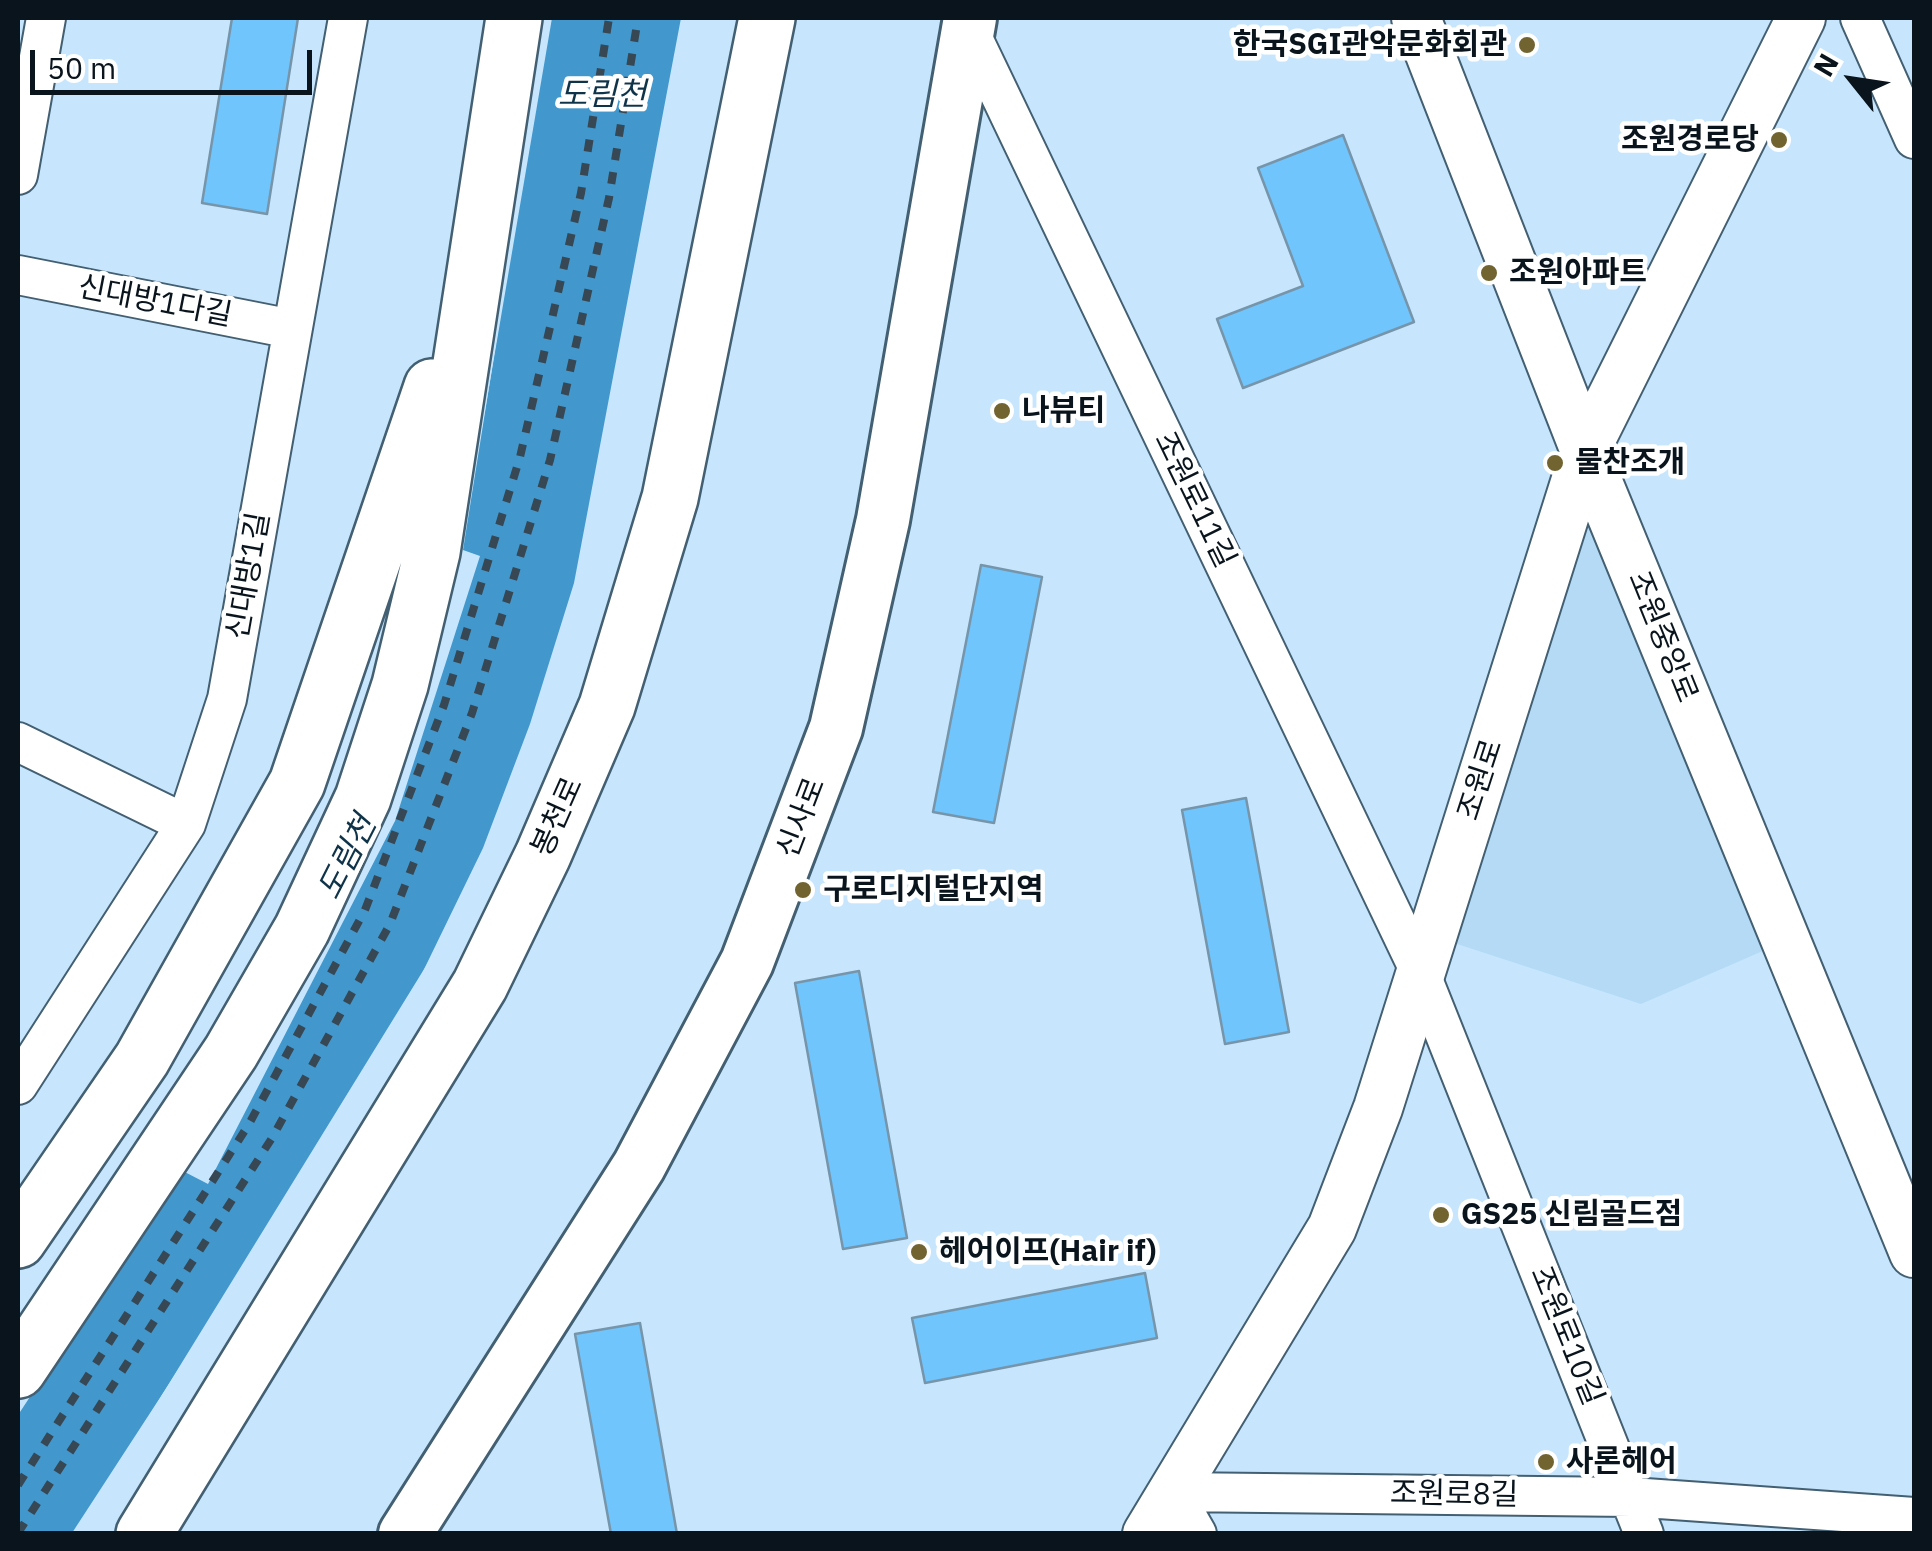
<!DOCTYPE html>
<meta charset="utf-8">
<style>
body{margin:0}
#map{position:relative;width:1932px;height:1551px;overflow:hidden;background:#c7e6fd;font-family:"IBM Plex Sans",sans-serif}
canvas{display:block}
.frame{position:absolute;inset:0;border:20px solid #09141c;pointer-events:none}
.north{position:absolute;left:1802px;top:30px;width:100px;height:100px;-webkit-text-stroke:8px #fff;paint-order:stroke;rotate:300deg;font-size:28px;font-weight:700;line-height:40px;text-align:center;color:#09141c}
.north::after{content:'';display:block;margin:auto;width:35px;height:45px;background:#09141c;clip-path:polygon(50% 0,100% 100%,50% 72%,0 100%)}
.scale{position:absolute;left:30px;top:50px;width:282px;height:45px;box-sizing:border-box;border:5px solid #09141c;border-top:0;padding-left:12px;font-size:30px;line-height:35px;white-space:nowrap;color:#09141c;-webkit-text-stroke:8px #fff;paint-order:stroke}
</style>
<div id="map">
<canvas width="1932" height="1551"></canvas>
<div class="frame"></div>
<div class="north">N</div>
<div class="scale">50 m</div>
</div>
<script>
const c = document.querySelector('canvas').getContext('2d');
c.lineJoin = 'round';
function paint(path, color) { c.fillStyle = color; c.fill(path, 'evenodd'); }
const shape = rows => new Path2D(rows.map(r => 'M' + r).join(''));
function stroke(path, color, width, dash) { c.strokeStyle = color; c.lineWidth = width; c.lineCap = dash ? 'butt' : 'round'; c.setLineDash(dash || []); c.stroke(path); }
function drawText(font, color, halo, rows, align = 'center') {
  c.font = font + ' "IBM Plex Sans","Noto Sans KR",sans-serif'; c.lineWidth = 9; c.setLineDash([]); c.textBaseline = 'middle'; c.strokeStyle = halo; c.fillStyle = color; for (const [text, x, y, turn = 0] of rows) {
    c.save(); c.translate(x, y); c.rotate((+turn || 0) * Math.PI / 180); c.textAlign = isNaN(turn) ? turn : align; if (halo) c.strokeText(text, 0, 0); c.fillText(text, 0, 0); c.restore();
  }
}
const built = shape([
 [1586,482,1772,947,1641,1004,1448,941]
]);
const water = shape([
 [552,18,681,18,574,583,530,724,483,848,413,992,342,1118,72,1533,18,1534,18,1415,250,1064,460,557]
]);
const pier = shape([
 [548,18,463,550,480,556,395,821,208,1184,179,1169,18,1409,246,1061,455,556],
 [450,927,418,995,346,1120,77,1533]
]);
const building = shape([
 [232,18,298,18,267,214,202,203,232,18],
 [1343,135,1414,322,1243,388,1217,319,1303,286,1258,168,1343,135],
 [981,565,1042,577,994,823,933,812,981,565],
 [1246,798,1289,1032,1225,1044,1182,810,1246,798],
 [859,971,907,1238,843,1249,795,983,859,971],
 [1145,1273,1157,1338,925,1383,912,1318,1145,1273],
 [640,1323,677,1534,611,1534,575,1334,640,1323]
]);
const minor = shape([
 [1860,18,1914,139],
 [968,28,1420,972,1644,1534],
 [18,175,46,18],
 [18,275,292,329],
 [18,742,186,824],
 [18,1085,186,824,227,699,348,18],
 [1173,1492,1631,1497,1914,1517],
 [1173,1492,1197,1534]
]);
const tertiary = shape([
 [1416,18,1585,451,1914,1253],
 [1147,1534,1332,1228,1378,1108,1585,451,1801,18]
]);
const secondary = shape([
 [405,1534,639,1166,747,962,836,728,883,520,970,18]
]);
const primary = shape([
 [18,1240,142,1059,297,783,432,387],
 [18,1370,231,1052,302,929,363,798,400,685,432,552,514,18],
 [144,1534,480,985,543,855,607,706,670,498,767,18]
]);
const rail = shape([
 [18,1485,249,1124,365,910,444,705,520,457,581,193,609,18],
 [18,1533,272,1138,390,924,472,713,550,460,609,198,638,18]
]);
const markers = [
 [1527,45,10,"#726431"],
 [1779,140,10,"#726431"],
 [1489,273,10,"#726431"],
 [1002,411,10,"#726431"],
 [1555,463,10,"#726431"],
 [803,890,10,"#726431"],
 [1441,1215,10,"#726431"],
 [919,1252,10,"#726431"],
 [1546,1462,10,"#726431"]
];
const poiNames = [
 ["한국SGI관악문화회관",1507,45,"right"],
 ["조원경로당",1759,140,"right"],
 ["조원아파트",1509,273],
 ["나뷰티",1022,411],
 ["물찬조개",1575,463],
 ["구로디지털단지역",823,890],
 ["GS25 신림골드점",1461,1215],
 ["헤어이프(Hair if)",939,1252],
 ["사론헤어",1566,1462]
];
const streetNames = [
 ["신대방1다길",155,302,11],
 ["조원로11길",1194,500,64],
 ["신대방1길",249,576,-80],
 ["조원중앙로",1662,637,68],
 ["조원로",1481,780,-72],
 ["봉천로",558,817,-66],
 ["신사로",802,818,-69],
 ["조원로10길",1566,1336,68],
 ["조원로8길",1454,1495,1]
];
const waterNames = [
 ["도림천",602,96],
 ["도림천",348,858,-63]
];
paint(built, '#b4daf5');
paint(water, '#4298cd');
paint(pier, '#c7e6fd');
paint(building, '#70c5fc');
stroke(building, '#7795aa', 2.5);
stroke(minor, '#435f72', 42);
stroke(tertiary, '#435f72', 52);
stroke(secondary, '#435f72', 58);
stroke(primary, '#435f72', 60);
stroke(minor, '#fff', 38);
stroke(tertiary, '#fff', 48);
stroke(secondary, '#fff', 52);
stroke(primary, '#fff', 55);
stroke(rail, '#374753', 8, [12, 12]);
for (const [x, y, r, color] of markers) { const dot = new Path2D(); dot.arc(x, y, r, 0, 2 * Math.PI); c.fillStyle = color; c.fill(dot); stroke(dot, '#fff', 4); }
drawText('bold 30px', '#09141c', '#fff', poiNames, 'left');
drawText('30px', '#09141c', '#fff', streetNames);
drawText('italic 32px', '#0f344a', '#fff', waterNames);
</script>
